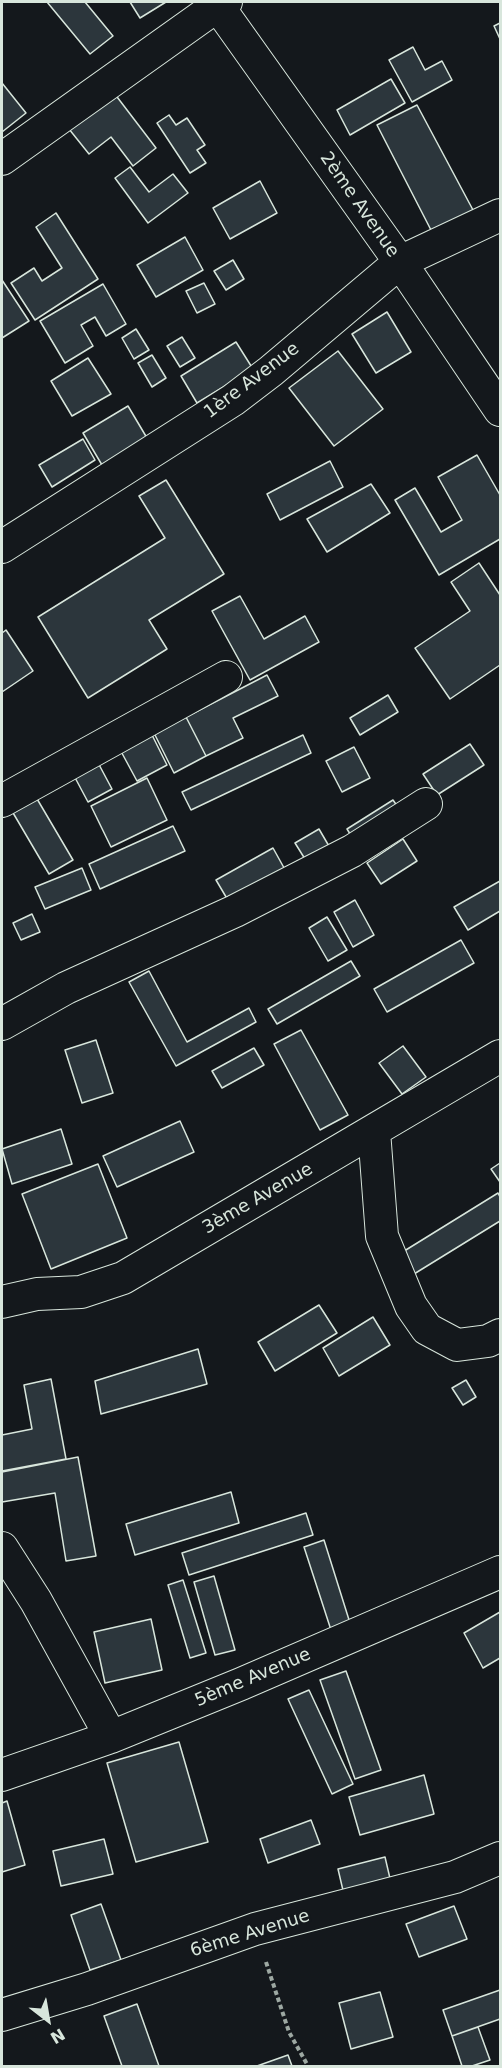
<!DOCTYPE html>
<meta charset="utf-8">
<style>
body{margin:0}
#map{position:relative;width:502px;height:2068px;overflow:hidden;background:#14181c;font-family:"DejaVu Sans",sans-serif}
canvas{display:block}
.frame{position:absolute;inset:0;border:3px solid #d8e6dc;pointer-events:none}
.north{position:absolute;left:18px;top:1990px;width:60px;height:60px;-webkit-text-stroke:4px #14181c;paint-order:stroke;rotate:149deg;font-size:16px;font-weight:700;line-height:24px;text-align:center;color:#d8e6dc}
.north::after{content:'';display:block;margin:auto;width:21px;height:27px;background:#d8e6dc;clip-path:polygon(50% 0,100% 100%,50% 72%,0 100%)}
</style>
<div id="map">
<canvas width="502" height="2068"></canvas>
<div class="frame"></div>
<div class="north">N</div>
</div>
<script>
const c = document.querySelector('canvas').getContext('2d');
c.lineJoin = 'round';
function paint(path, color) { c.fillStyle = color; c.fill(path, 'evenodd'); }
const shape = rows => new Path2D(rows.map(r => 'M' + r).join(''));
function stroke(path, color, width, dash) { c.strokeStyle = color; c.lineWidth = width; c.lineCap = dash ? 'butt' : 'round'; c.setLineDash(dash || []); c.stroke(path); }
function drawText(font, color, halo, rows, align = 'center') {
  c.font = font + ' "DejaVu Sans",sans-serif'; c.lineWidth = 4.5; c.setLineDash([]); c.textBaseline = 'middle'; c.strokeStyle = halo; c.fillStyle = color; for (const [text, x, y, turn = 0] of rows) {
    c.save(); c.translate(x, y); c.rotate((+turn || 0) * Math.PI / 180); c.textAlign = isNaN(turn) ? turn : align; if (halo) c.strokeText(text, 0, 0); c.fillText(text, 0, 0); c.restore();
  }
}
const building = shape([
 [47,2,85,2,113,36,90,54,47,2],
 [130,2,166,2,140,18,130,2],
 [500,23,500,39,494,26,500,23],
 [413,47,425,70,442,61,452,80,412,102,389,60,413,47],
 [391,79,405,103,350,135,337,110,391,79],
 [2,83,26,113,2,132,2,83],
 [111,89,156,148,133,166,111,137,89,154,65,124,111,89],
 [417,105,473,210,432,232,377,125,417,105],
 [169,115,176,125,187,118,205,145,197,150,206,163,190,173,157,123,169,115],
 [130,167,149,192,173,174,188,193,148,223,115,178,130,167],
 [260,181,277,213,230,239,213,208,260,181],
 [56,213,98,279,35,320,11,283,34,268,42,281,62,268,36,227,56,213],
 [185,237,203,270,156,297,137,265,185,237],
 [233,260,244,279,226,290,214,271,233,260],
 [2,280,29,321,2,338,2,280],
 [204,283,215,304,197,313,186,291,204,283],
 [103,284,126,324,106,336,95,317,81,325,93,346,65,363,40,321,103,284],
 [387,312,411,352,376,373,352,334,387,312],
 [136,329,149,350,134,359,122,338,136,329],
 [182,337,195,358,180,367,167,346,182,337],
 [236,342,253,369,197,403,181,376,236,342],
 [338,351,383,409,334,446,289,388,338,351],
 [152,355,166,378,152,387,138,363,152,355],
 [88,358,111,394,72,416,51,381,88,358],
 [128,406,147,438,102,465,83,433,128,406],
 [83,439,95,460,52,487,39,465,83,439],
 [477,455,500,495,500,539,439,575,395,500,415,488,441,532,462,520,438,477,477,455],
 [330,461,343,487,280,520,267,494,330,461],
 [166,480,224,574,149,620,167,649,88,698,38,617,165,538,139,496,166,480],
 [371,484,390,513,327,552,307,519,371,484],
 [479,563,500,595,500,665,450,699,415,648,470,611,451,582,479,563],
 [240,596,264,639,305,616,319,642,250,680,212,611,240,596],
 [6,630,33,671,2,692,2,633,6,630],
 [267,675,278,696,233,718,243,738,206,756,186,717,267,675],
 [388,695,398,712,360,735,350,718,388,695],
 [186,717,206,756,174,773,154,733,186,717],
 [148,727,167,765,137,781,117,744,148,727],
 [303,735,311,753,191,810,182,792,303,735],
 [470,744,484,765,437,795,423,774,470,744],
 [354,747,370,778,342,792,326,761,354,747],
 [96,759,112,789,88,802,72,772,96,759],
 [147,778,167,820,111,847,91,806,147,778],
 [33,792,73,860,49,874,9,806,33,792],
 [393,800,402,813,355,842,347,829,393,800],
 [173,826,185,851,100,889,89,864,173,826],
 [319,829,333,853,310,867,295,843,319,829],
 [403,839,417,861,381,884,367,863,403,839],
 [273,848,288,875,232,907,216,880,273,848],
 [82,868,91,890,45,909,35,887,82,868],
 [500,881,500,911,468,930,454,907,500,881],
 [355,900,374,935,353,947,334,912,355,900],
 [32,914,40,932,21,940,13,923,32,914],
 [327,917,347,950,328,961,309,928,327,917],
 [461,940,474,963,387,1012,374,989,461,940],
 [351,961,360,976,277,1024,268,1009,351,961],
 [149,971,187,1042,249,1008,256,1022,176,1066,129,982,149,971],
 [301,1030,348,1115,320,1130,274,1044,301,1030],
 [96,1040,113,1093,82,1103,65,1050,96,1040],
 [403,1046,426,1077,402,1094,379,1063,403,1046],
 [254,1048,264,1065,222,1088,212,1071,254,1048],
 [180,1121,194,1152,117,1187,103,1156,180,1121],
 [61,1129,72,1164,12,1184,2,1149,61,1129],
 [500,1163,500,1182,491,1169,500,1163],
 [98,1164,127,1238,51,1269,22,1194,98,1164],
 [498,1193,500,1197,500,1221,414,1274,401,1253,498,1193],
 [319,1305,337,1333,275,1371,258,1342,319,1305],
 [373,1317,390,1345,339,1376,323,1348,373,1317],
 [198,1349,207,1384,101,1414,95,1381,198,1349],
 [51,1379,66,1459,2,1471,2,1435,32,1429,24,1385,51,1379],
 [466,1380,476,1397,463,1405,452,1388,466,1380],
 [78,1457,96,1556,66,1561,55,1493,2,1502,2,1472,78,1457],
 [231,1492,239,1523,135,1555,126,1524,231,1492],
 [306,1513,313,1535,189,1575,182,1553,306,1513],
 [324,1540,350,1623,331,1630,304,1547,324,1540],
 [214,1576,235,1650,215,1655,194,1582,214,1576],
 [183,1580,206,1653,190,1658,168,1585,183,1580],
 [500,1612,500,1658,483,1668,464,1633,500,1612],
 [151,1619,162,1670,105,1683,94,1632,151,1619],
 [346,1671,381,1770,355,1779,320,1680,346,1671],
 [309,1690,353,1784,332,1794,288,1699,309,1690],
 [179,1742,208,1842,136,1862,107,1763,179,1742],
 [424,1775,434,1814,360,1835,349,1797,424,1775],
 [7,1801,25,1865,2,1872,2,1803,7,1801],
 [311,1820,320,1844,268,1863,260,1839,311,1820],
 [104,1839,113,1874,61,1886,53,1851,104,1839],
 [385,1857,392,1887,345,1899,338,1869,385,1857],
 [101,1904,121,1960,90,1970,71,1915,101,1904],
 [454,1906,467,1939,419,1957,406,1924,454,1906],
 [500,1990,500,2019,452,2036,443,2010,500,1990],
 [380,1992,393,2037,351,2049,339,2003,380,1992],
 [137,2004,159,2066,122,2066,104,2016,137,2004],
 [478,2027,490,2060,472,2066,462,2066,452,2036,478,2027],
 [288,2055,292,2066,257,2066,288,2055]
]);
const path = shape([
 [266,1962,289,2032,308,2066]
]);
const minor = shape([
 [215,2,400,262,500,410],
 [2,159,217,6,226,2],
 [2,547,233,400,271,371,400,262,500,215],
 [2,801,226,677],
 [2,1024,66,988,235,911,352,851,426,804],
 [374,1131,382,1236,411,1306,427,1329,457,1345,488,1341,500,1335],
 [2,1302,37,1294,81,1292,123,1278,500,1056],
 [2,1548,36,1601,111,1737],
 [2,1775,111,1737,241,1684,500,1572],
 [2,2015,87,1989,255,1929,455,1877,500,1858]
]);
const streetNames = [
 ["2ème Avenue",359,205,55],
 ["1ère Avenue",252,381,-37],
 ["3ème Avenue",258,1199,-30],
 ["5ème Avenue",253,1678,-23],
 ["6ème Avenue",250,1934,-17]
];
paint(building, '#2c363c');
stroke(building, '#d8e6dc', 1.5);
stroke(minor, '#d8e6dc', 34);
stroke(path, '#9da8a2', 4, [4.5, 3]);
stroke(minor, '#14181c', 32);
drawText('18px', '#d8e6dc', '#14181c', streetNames);
</script>
